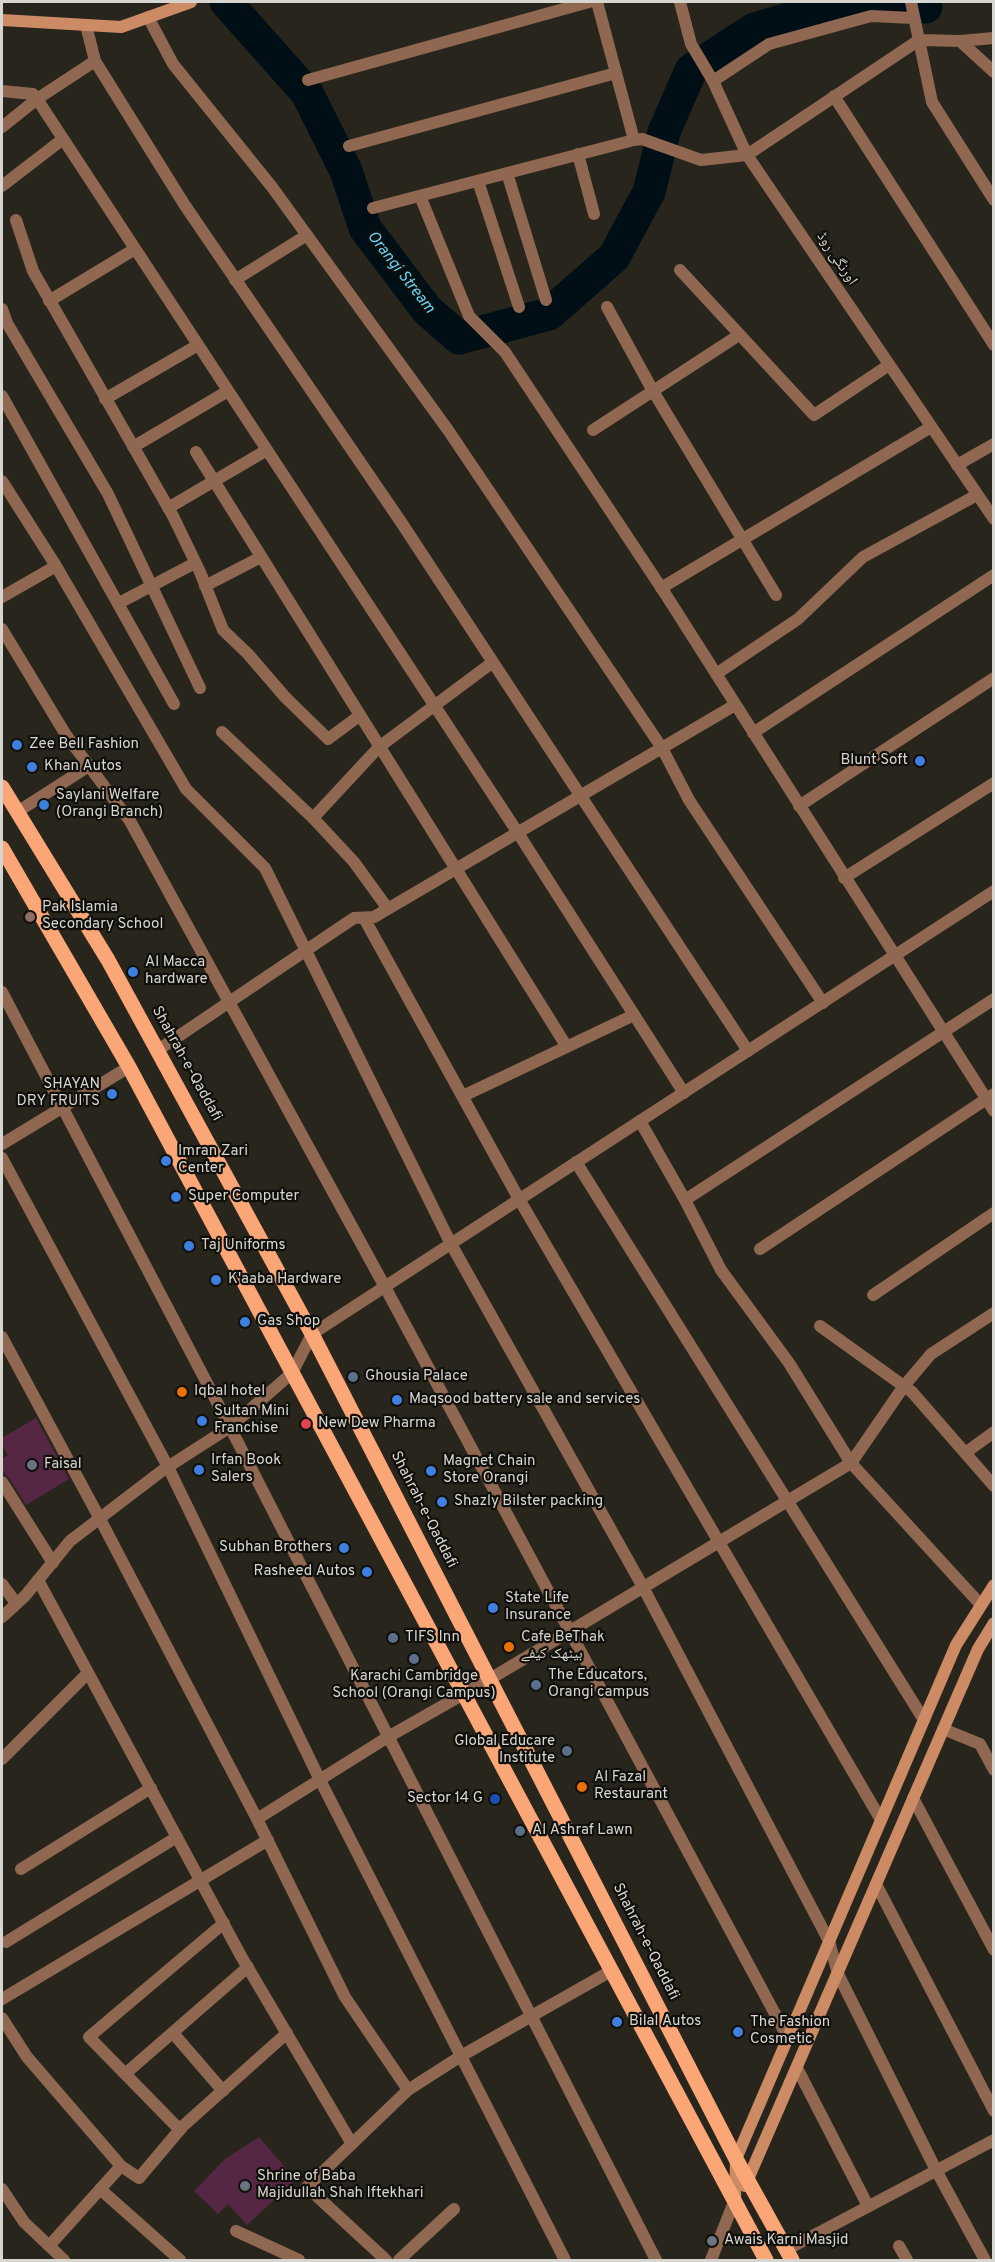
<!DOCTYPE html>
<meta charset="utf-8">
<style>
body{margin:0}
#map{position:relative;width:995px;height:2262px;overflow:hidden;background:#28261c;font-family:Overpass,sans-serif}
canvas{display:block}
.frame{position:absolute;inset:0;border:3px solid #d7d5cf;pointer-events:none}
</style>
<div id="map">
<canvas width="995" height="2262"></canvas>
<div class="frame"></div>
</div>
<script>
const c = document.querySelector('canvas').getContext('2d');
c.lineJoin = 'round';
const shape = rows => new Path2D(rows.map(r => 'M' + r).join(''));
function stroke(path, color, width, dash) { c.strokeStyle = color; c.lineWidth = width; c.lineCap = dash ? 'butt' : 'round'; c.setLineDash(dash || []); c.stroke(path); }
function paint(path, color) { c.fillStyle = color; c.fill(path, 'evenodd'); }
function drawText(font, color, halo, rows, align = 'center') {
  c.font = font + ' Overpass,"Noto Naskh Arabic",sans-serif'; c.lineWidth = 4.5; c.setLineDash([]); c.textBaseline = 'middle'; c.strokeStyle = halo; c.fillStyle = color; for (const [text, x, y, turn = 0] of rows) {
    c.save(); c.translate(x, y); c.rotate((+turn || 0) * Math.PI / 180); c.textAlign = isNaN(turn) ? turn : align; if (halo) c.strokeText(text, 0, 0); c.fillText(text, 0, 0); c.restore();
  }
}
const river = shape([
 [226,2,307,93,346,171,365,228,427,310,459,338,549,314,614,257,649,192,664,132,691,70,754,29,809,13,862,2,926,7]
]);
const building = shape([
 [36,1418,69,1479,26,1505,9,1478,2,1471,2,1459,8,1455,2,1445,2,1438],
 [259,2137,296,2180,247,2225,228,2204,218,2214,194,2191,225,2159]
]);
const minor = shape([
 [911,2,932,102,994,200],
 [148,17,173,64,272,187,448,430,662,748,689,800,823,1003],
 [86,25,95,61,184,204,401,522,748,1051],
 [960,41,994,38],
 [308,80,589,2],
 [713,81,769,44,871,16,913,18],
 [2,91,33,94,37,99,518,833,684,1093],
 [834,96,994,345],
 [2,127,37,99,95,61],
 [634,140,642,139,701,160,747,155,919,40,960,41,994,72],
 [349,146,616,73],
 [578,154,594,214],
 [507,173,546,300],
 [478,181,519,307],
 [2,186,63,139],
 [420,196,469,316,505,352,666,595,994,1111],
 [373,208,634,140,597,2],
 [16,220,33,271,173,516,200,572,223,630,248,654,285,697,328,739,359,716],
 [680,270,814,415,889,365],
 [235,280,307,235],
 [49,301,135,249],
 [607,307,653,391,776,595],
 [2,309,7,323,108,494,200,688],
 [2,396,174,704],
 [105,399,198,345],
 [593,430,739,335],
 [133,447,228,391],
 [196,452,567,1047],
 [957,465,994,444],
 [2,481,56,566,186,789,265,868,451,1244,643,1587,829,1941,838,1974,936,2170,985,2260],
 [168,508,267,450],
 [205,586,261,557],
 [661,588,931,427],
 [2,597,56,566],
 [119,603,195,563],
 [2,629,66,735,130,821,385,1287,788,2038],
 [716,674,798,619,863,557,977,495],
 [222,732,313,818,354,862,388,909],
 [753,733,994,575],
 [799,806,994,678],
 [17,812,89,766],
 [313,818,379,747,493,662],
 [844,878,994,783],
 [364,918,519,1199,881,1820],
 [2,992,230,1427,656,2260],
 [158,1050,354,918,374,917,735,705],
 [463,1096,634,1015],
 [640,1121,685,1200,721,1270,789,1363,851,1463,981,1605],
 [2,1144,129,1067],
 [2,1158,168,1467,320,1780,565,2260],
 [576,1162,924,1720],
 [685,1200,994,999],
 [760,1249,994,1094],
 [873,1295,994,1213],
 [820,1326,912,1392,994,1486],
 [2,1337,100,1519,257,1819,345,1997,408,2090],
 [965,1453,994,1432],
 [2,1482,53,1563],
 [38,1580,241,1956,352,2144],
 [2,1584,16,1603],
 [943,1729,980,1744,994,1770],
 [2,1759,88,1673],
 [913,1798,994,1950],
 [257,1819,388,1737,490,1679,851,1463,904,1386,931,1354,994,1313],
 [21,1869,151,1788],
 [876,1884,994,2111],
 [6,1942,177,1837],
 [2,1999,268,1840],
 [2,2018,27,2057,121,2166],
 [173,2033,223,2091],
 [797,2068,868,2206],
 [125,2074,248,1967],
 [180,2130,89,2037,224,1923],
 [2,2189,24,2222,64,2260],
 [100,2189,180,2260],
 [236,2231,299,2260],
 [49,2246,121,2166,139,2178,183,2126,287,2033],
 [899,2246,907,2260],
 [786,2250,994,2140],
 [386,2260,307,2187,408,2090,461,2056,611,1971],
 [399,2260,454,2209]
]);
const tertiary = shape([
 [680,2,691,44,713,81,747,155,994,519],
 [2,1617,25,1596,70,1541,163,1470,230,1427,292,1373,312,1334,994,891],
 [711,2260,734,2202]
]);
const secondary = shape([
 [2,20,121,27,191,2],
 [745,2186,978,1649,994,1623],
 [735,2201,736,2159,956,1645,994,1585]
]);
const primary = shape([
 [2,787,108,960,312,1334,736,2159,792,2260],
 [2,848,129,1067,766,2260]
]);
const markers = [
 [17,745,6,"#3f7fe0"],
 [920,761,6,"#3f7fe0"],
 [32,767,6,"#3f7fe0"],
 [44,805,6,"#3f7fe0"],
 [30,917,6,"#8d6e63"],
 [133,972,6,"#3f7fe0"],
 [112,1094,6,"#3f7fe0"],
 [166,1161,6,"#3f7fe0"],
 [176,1197,6,"#3f7fe0"],
 [189,1246,6,"#3f7fe0"],
 [216,1280,6,"#3f7fe0"],
 [245,1322,6,"#3f7fe0"],
 [353,1377,6,"#5c6f8a"],
 [182,1392,6,"#e8710a"],
 [397,1400,6,"#3f7fe0"],
 [202,1421,6,"#3f7fe0"],
 [306,1424,6,"#e0444e"],
 [32,1465,6,"#6b7280"],
 [199,1470,6,"#3f7fe0"],
 [431,1471,6,"#3f7fe0"],
 [442,1502,6,"#3f7fe0"],
 [344,1548,6,"#3f7fe0"],
 [367,1572,6,"#3f7fe0"],
 [493,1608,6,"#3f7fe0"],
 [393,1638,6,"#5c6f8a"],
 [509,1647,6,"#e8710a"],
 [414,1659,6,"#5c6f8a"],
 [536,1685,6,"#5c6f8a"],
 [567,1751,6,"#5c6f8a"],
 [582,1787,6,"#e8710a"],
 [495,1799,6,"#1a4fb4"],
 [520,1831,6,"#5c6f8a"],
 [617,2022,6,"#3f7fe0"],
 [738,2032,6,"#3f7fe0"],
 [245,2186,6,"#6b7280"],
 [712,2241,6,"#6b7280"]
];
const streetNames = [
 ["اورنگی روڈ",836,259,56],
 ["Shahrah-e-Qaddafi",186,1064,61],
 ["Shahrah-e-Qaddafi",423,1510,63],
 ["Shahrah-e-Qaddafi",645,1942,63]
];
const poiNames = [
 ["Zee Bell Fashion",29,745],
 ["Blunt Soft",908,761,"right"],
 ["Khan Autos",44,767],
 ["Saylani Welfare",56,796],
 ["(Orangi Branch)",56,813],
 ["Pak Islamia",42,908],
 ["Secondary School",42,925],
 ["Al Macca",145,963],
 ["hardware",145,980],
 ["SHAYAN",100,1085,"right"],
 ["DRY FRUITS",100,1102,"right"],
 ["Imran Zari",178,1152],
 ["Center",178,1169],
 ["Super Computer",188,1197],
 ["Taj Uniforms",201,1246],
 ["K'aaba Hardware",228,1280],
 ["Gas Shop",257,1322],
 ["Ghousia Palace",365,1377],
 ["Iqbal hotel",194,1392],
 ["Maqsood battery sale and services",409,1400],
 ["Sultan Mini",214,1412],
 ["Franchise",214,1429],
 ["New Dew Pharma",318,1424],
 ["Irfan Book",211,1461],
 ["Salers",211,1478],
 ["Magnet Chain",443,1462],
 ["Store Orangi",443,1479],
 ["Faisal",44,1465],
 ["Shazly Bilster packing",454,1502],
 ["Subhan Brothers",332,1548,"right"],
 ["Rasheed Autos",355,1572,"right"],
 ["State Life",505,1599],
 ["Insurance",505,1616],
 ["TIFS Inn",405,1638],
 ["Cafe BeThak",521,1638],
 ["بیٹھک کیفے",521,1655],
 ["The Educators,",548,1676],
 ["Orangi campus",548,1693],
 ["Karachi Cambridge",414,1677,"center"],
 ["School (Orangi Campus)",414,1694,"center"],
 ["Global Educare",555,1742,"right"],
 ["Institute",555,1759,"right"],
 ["Al Fazal",594,1778],
 ["Restaurant",594,1795],
 ["Sector 14 G",483,1799,"right"],
 ["Al Ashraf Lawn",532,1831],
 ["Bilal Autos",629,2022],
 ["The Fashion",750,2023],
 ["Cosmetic",750,2040],
 ["Shrine of Baba",257,2177],
 ["Majidullah Shah Iftekhari",257,2194],
 ["Awais Karni Masjid",724,2241]
];
const waterNames = [
 ["Orangi Stream",400,273,52]
];
stroke(river, '#000f16', 33);
paint(building, '#562745');
stroke(minor, '#906750', 12);
stroke(tertiary, '#906750', 12);
stroke(secondary, '#cc8b65', 12);
stroke(primary, '#fba676', 15);
for (const [x, y, r, color] of markers) { const dot = new Path2D(); dot.arc(x, y, r, 0, 2 * Math.PI); c.fillStyle = color; c.fill(dot); stroke(dot, '#100f0b', 2); }
drawText('15px', '#d7d5cf', '#100f0b', streetNames);
drawText('15px', '#d7d5cf', '#100f0b', poiNames, 'left');
drawText('italic 16px', '#67d2f6', '#100f0b', waterNames);
</script>
